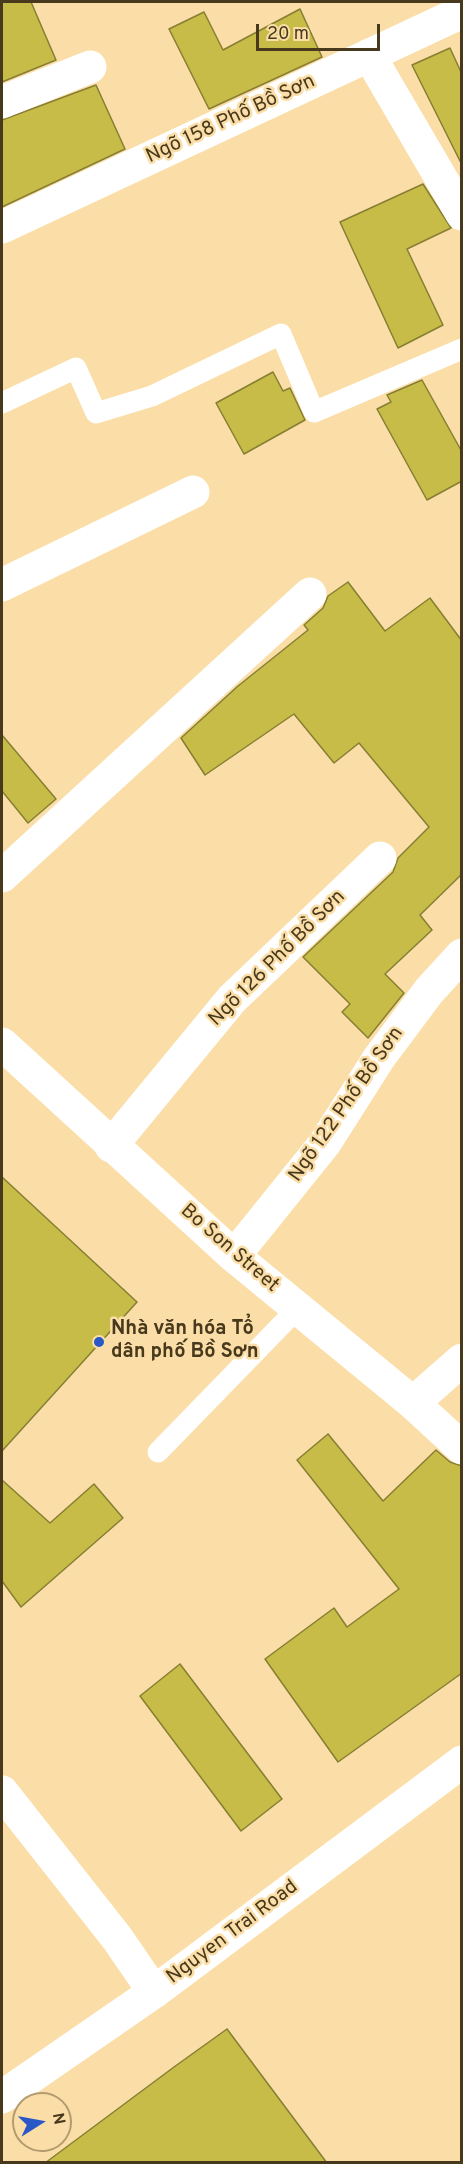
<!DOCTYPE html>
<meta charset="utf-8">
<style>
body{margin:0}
#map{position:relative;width:463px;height:2164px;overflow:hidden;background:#fbdea7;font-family:Overpass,sans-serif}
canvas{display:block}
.frame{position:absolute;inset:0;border:3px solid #48391c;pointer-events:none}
.north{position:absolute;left:12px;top:2092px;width:60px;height:60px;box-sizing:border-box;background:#fbdea7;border:2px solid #b39c6f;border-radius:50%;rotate:79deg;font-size:16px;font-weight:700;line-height:24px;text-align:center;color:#48391c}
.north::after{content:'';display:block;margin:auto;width:21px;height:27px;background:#2a59c7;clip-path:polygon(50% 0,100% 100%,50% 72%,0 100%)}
.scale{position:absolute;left:256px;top:24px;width:124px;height:27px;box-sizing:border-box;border:3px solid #48391c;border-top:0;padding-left:8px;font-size:18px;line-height:21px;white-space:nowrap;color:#48391c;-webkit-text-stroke:4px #fbdea7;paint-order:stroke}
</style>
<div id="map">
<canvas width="463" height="2164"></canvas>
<div class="frame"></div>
<div class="north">N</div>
<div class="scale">20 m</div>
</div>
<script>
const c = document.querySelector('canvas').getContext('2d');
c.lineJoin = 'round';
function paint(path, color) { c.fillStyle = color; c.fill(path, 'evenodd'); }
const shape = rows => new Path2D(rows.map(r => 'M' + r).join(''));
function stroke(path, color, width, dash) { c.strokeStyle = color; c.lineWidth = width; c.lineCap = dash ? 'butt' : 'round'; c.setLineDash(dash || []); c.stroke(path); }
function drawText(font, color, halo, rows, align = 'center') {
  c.font = font + ' Overpass,sans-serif'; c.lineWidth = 5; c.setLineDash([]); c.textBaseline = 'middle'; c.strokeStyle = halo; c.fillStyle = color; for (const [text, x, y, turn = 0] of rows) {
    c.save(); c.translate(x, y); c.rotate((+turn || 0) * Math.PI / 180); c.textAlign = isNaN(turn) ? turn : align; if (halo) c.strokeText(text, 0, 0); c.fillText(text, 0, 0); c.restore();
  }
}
const building = shape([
 [2,2,31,2,56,60,2,82,2,2],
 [300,9,322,57,209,109,169,29,204,12,223,50,300,9],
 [450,48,461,72,461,163,412,65,450,48],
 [96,85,125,149,2,207,2,120,96,85],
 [423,184,451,228,407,249,443,325,398,348,340,222,423,184],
 [273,372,283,391,290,388,305,420,244,454,216,403,273,372],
 [422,380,462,452,462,481,427,500,377,409,391,402,387,395,422,380],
 [348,582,385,631,430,598,462,641,462,874,420,915,432,930,385,974,404,993,368,1038,342,1012,350,1004,303,957,393,872,398,858,429,827,359,743,334,763,294,714,205,775,181,738,238,686,308,630,304,625,323,608,328,596,348,582],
 [2,735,56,799,28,823,2,791,2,735],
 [2,1177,137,1302,2,1451,2,1177],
 [328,1434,383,1501,436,1450,450,1462,462,1466,462,1673,338,1762,265,1659,334,1608,347,1627,399,1589,297,1460,328,1434],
 [2,1480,50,1523,94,1484,123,1518,21,1607,2,1581,2,1480],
 [180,1664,282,1799,241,1831,140,1696,180,1664],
 [227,2029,327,2163,45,2163,174,2067,227,2029]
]);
const lane = shape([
 [2,403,76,368,96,413,152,396,281,334,314,412,462,349],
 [158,1452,298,1308]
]);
const street = shape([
 [369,55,462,214],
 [2,102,90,67],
 [2,227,462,12],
 [2,585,193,492],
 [2,876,310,594],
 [111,1146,232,999,380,858],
 [234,1256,325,1143,379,1058,429,991,462,955],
 [413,1403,462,1360],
 [2,1792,117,1938,154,1992]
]);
const secondary = shape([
 [2,1044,234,1256,413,1403,462,1448]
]);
const highway = shape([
 [2,2097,154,1992,462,1762]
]);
const markers = [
 [99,1342,6,"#2a59c7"]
];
const streetNames = [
 ["Ngõ 158 Phố Bồ Sơn",231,120,-25],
 ["Ngõ 126 Phố Bồ Sơn",278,959,-45],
 ["Ngõ 122 Phố Bồ Sơn",347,1105,-55],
 ["Bo Son Street",229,1249,41],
 ["Nguyen Trai Road",233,1933,-37]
];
const poiNames = [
 ["Nhà văn hóa Tổ",111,1330],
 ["dân phố Bồ Sơn",111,1353]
];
paint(building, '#c7bc48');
stroke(building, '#867e32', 1.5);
stroke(lane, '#fff', 21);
stroke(street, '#fff', 33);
stroke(secondary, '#fff', 33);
stroke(highway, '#fff', 33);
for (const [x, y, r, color] of markers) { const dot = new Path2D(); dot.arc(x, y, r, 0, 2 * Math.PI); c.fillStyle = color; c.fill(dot); stroke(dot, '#fbdea7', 2); }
drawText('20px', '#48391c', '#fbdea7', streetNames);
drawText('bold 20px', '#48391c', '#fbdea7', poiNames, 'left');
</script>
